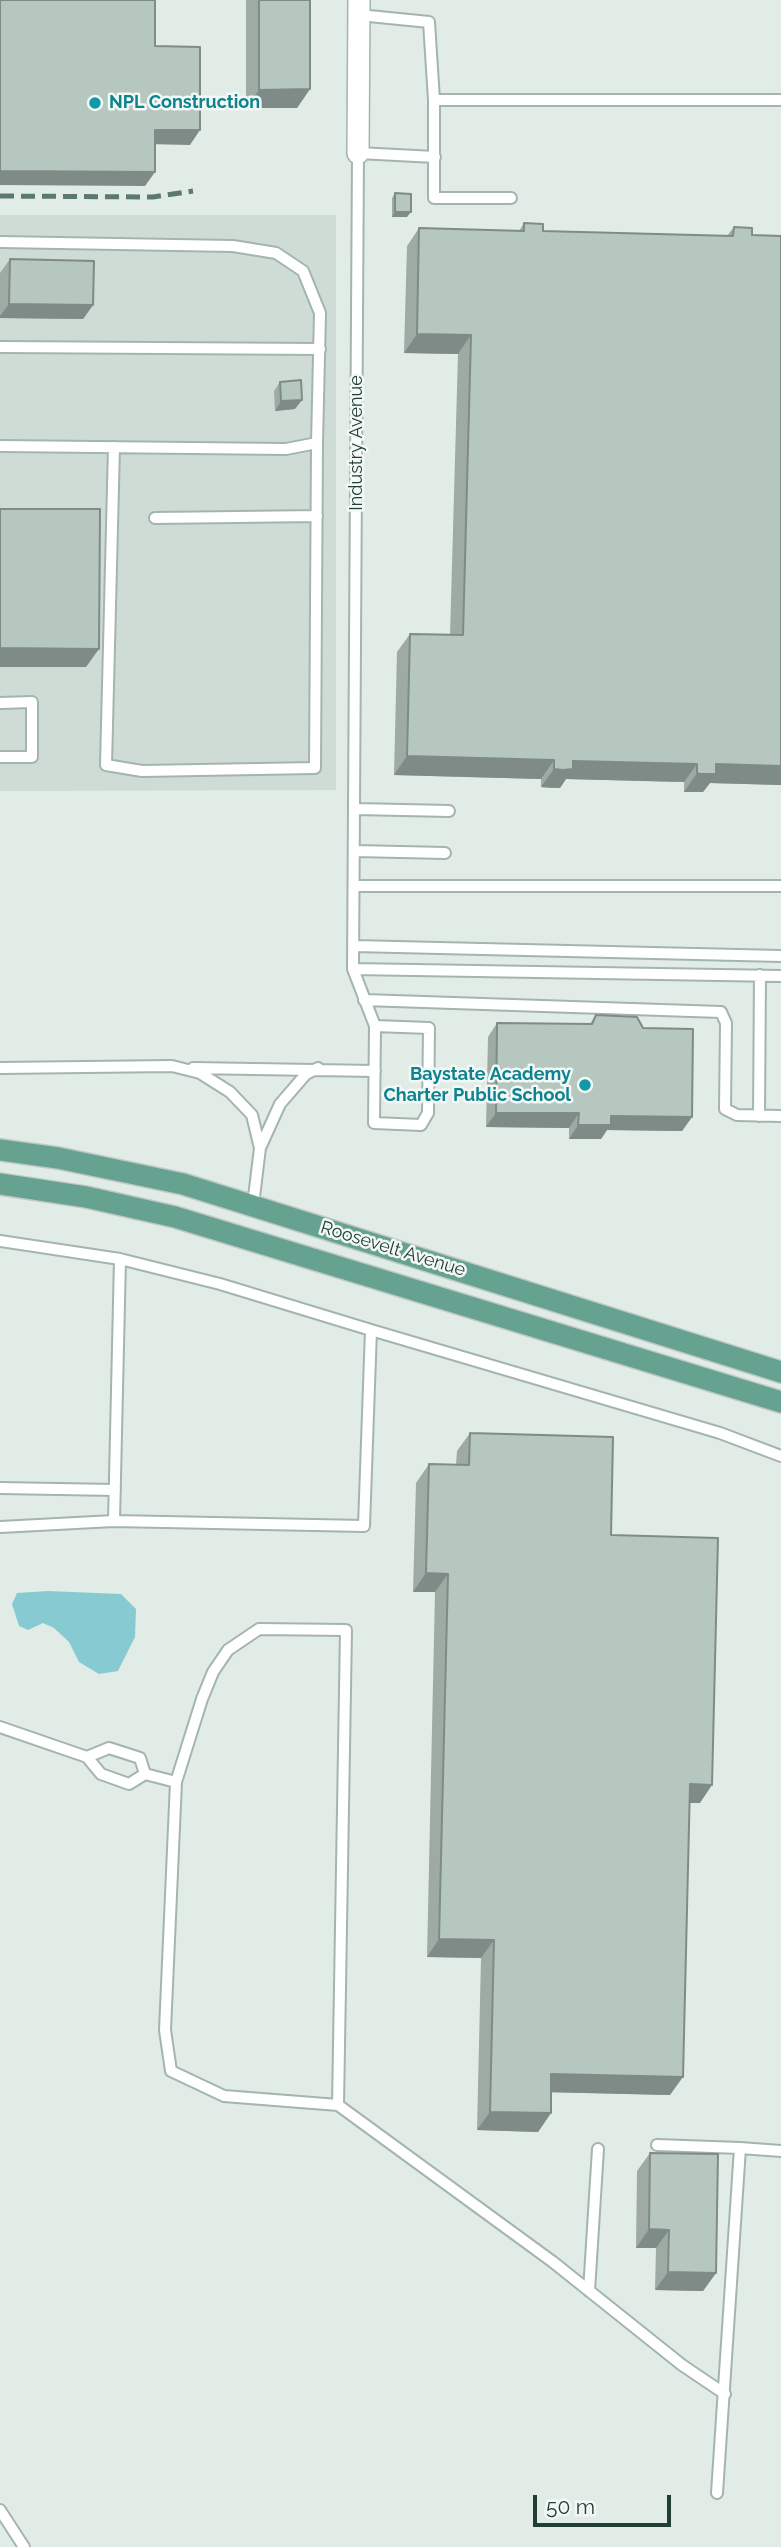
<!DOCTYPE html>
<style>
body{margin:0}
#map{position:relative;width:781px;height:2547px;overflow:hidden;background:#e1ece7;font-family:Raleway,sans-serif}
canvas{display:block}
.scale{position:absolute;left:533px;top:2495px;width:138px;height:32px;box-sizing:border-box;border:4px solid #213d34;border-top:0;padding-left:9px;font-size:21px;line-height:24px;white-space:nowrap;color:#213d34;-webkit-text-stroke:5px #f2f8f5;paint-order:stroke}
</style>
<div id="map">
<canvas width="781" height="2547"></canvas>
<div class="scale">50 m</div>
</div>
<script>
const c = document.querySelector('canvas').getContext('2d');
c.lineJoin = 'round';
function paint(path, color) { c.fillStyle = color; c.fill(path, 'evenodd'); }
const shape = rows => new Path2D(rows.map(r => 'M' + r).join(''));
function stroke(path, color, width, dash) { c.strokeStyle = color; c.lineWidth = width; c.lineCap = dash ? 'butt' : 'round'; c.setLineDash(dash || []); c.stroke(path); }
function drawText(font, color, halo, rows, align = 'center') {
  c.font = font + ' Raleway,sans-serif'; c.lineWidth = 5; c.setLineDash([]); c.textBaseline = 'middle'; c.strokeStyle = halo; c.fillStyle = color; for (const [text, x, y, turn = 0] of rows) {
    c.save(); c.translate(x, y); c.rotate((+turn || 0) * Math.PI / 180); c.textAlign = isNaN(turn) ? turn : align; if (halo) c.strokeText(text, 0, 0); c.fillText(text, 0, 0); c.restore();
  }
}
const built = shape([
 [0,215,336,215,336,790,0,791]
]);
const water = shape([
 [48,1591,121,1594,136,1609,135,1637,118,1671,99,1674,79,1662,69,1642,54,1628,43,1623,28,1630,19,1626,12,1604,17,1593]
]);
const service = shape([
 [359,15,429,22,434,100,434,198,511,198],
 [434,100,781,100],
 [435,157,358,153,353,969,781,976],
 [0,242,233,246,276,253,303,271,320,313,317,443,286,449,0,446],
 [0,347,320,349],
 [114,447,106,765,142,771,315,768,317,443],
 [155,518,317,516],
 [0,703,32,702,32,757,0,757],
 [356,809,449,811],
 [356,851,445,853],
 [356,886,781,886],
 [354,946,781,956],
 [353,969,375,1026,374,1123,421,1125,428,1113,429,1028,375,1026],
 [364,1000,721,1012,726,1023,725,1109,737,1115,781,1116],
 [0,1068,172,1066,200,1073,230,1092,252,1115,260,1148,280,1104,306,1074,318,1068],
 [193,1068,375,1071],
 [759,1116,760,975],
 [253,1205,260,1148],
 [0,1241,120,1259,220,1284,371,1330,364,1526,114,1521,120,1259],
 [371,1330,720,1433,781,1456],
 [0,1488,115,1490],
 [0,1527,114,1521],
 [0,1727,87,1757,101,1774,129,1784,145,1774,176,1782,165,2030,171,2071,224,2096,338,2105,553,2262,682,2365,725,2394],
 [87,1757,109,1748,140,1758,145,1774],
 [176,1782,202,1699,213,1672,228,1650,259,1629,346,1630,338,2105],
 [657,2145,740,2148,717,2493],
 [740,2148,781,2151],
 [589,2291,598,2149],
 [0,2510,24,2547]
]);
const minor = shape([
 [358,153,359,0]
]);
const primary = shape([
 [0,1150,58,1158,183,1184,781,1372],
 [0,1184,86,1197,175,1217,781,1402]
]);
const rail = shape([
 [0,196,153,197,193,191]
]);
const wall = shape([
 [246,0,310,0,310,89,297,108,246,108],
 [395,193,407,217,392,217,392,198],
 [524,223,543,231,727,236,734,227,752,235,781,236,781,785,710,783,703,792,684,792,684,782,566,779,560,788,550,788,541,787,541,779,394,775,397,652,410,634,450,635,458,354,404,353,407,246,419,228,519,231],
 [10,259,93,305,83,319,0,318,0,273],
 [280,382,295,409,275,411,274,391],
 [596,1015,692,1117,682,1131,607,1130,601,1139,569,1139,569,1128,486,1127,488,1037,497,1023,590,1024],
 [470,1433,611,1535,700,1803,689,1803,670,2095,551,2092,551,2113,538,2132,477,2130,481,1958,427,1957,435,1592,413,1592,416,1483,429,1464,456,1465,457,1451],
 [650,2153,716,2273,703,2291,655,2290,656,2248,636,2248,637,2171]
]);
const shadedWall = shape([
 [310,89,297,108,246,108,259,90],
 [155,130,200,130,190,145,146,144],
 [0,171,155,172,145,186,0,185],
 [395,212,411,212,407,217,392,217],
 [9,304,93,305,83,319,0,318,0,316],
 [417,334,471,335,458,354,404,353],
 [302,400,295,409,275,411,281,401],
 [0,648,99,649,86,667,0,667],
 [407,756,554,760,541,779,394,775],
 [573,761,697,764,684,782,566,779,560,788,541,787,554,769],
 [716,764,781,766,781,785,710,783,703,792,684,792,697,773],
 [496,1113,579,1113,569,1128,486,1127],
 [611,1116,692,1117,682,1131,607,1130,601,1139,569,1139,578,1125],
 [426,1573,448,1574,435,1592,413,1592],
 [690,1784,712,1785,700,1803,677,1803],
 [439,1939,494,1940,481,1958,427,1957],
 [551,2074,683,2077,670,2095,539,2092],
 [490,2112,551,2113,538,2132,477,2130],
 [649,2229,669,2230,656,2248,636,2248],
 [668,2272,716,2273,703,2291,655,2290]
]);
const building = shape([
 [0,0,155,0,155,46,200,47,200,130,155,130,155,172,0,171,0,0],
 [259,0,310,0,310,89,259,90,259,0],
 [395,193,411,194,411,212,395,212,395,193],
 [524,223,543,224,543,231,733,236,734,227,752,228,752,235,781,236,781,766,716,764,716,774,700,774,697,773,697,764,573,761,573,769,563,770,554,769,554,760,407,756,410,634,463,635,471,335,417,334,419,228,524,231,524,223],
 [10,259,94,261,93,305,9,304,10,259],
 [301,380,302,400,281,401,280,382,301,380],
 [0,509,100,509,99,649,0,648,0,509],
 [596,1015,637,1017,643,1028,693,1029,692,1117,611,1116,611,1125,578,1125,579,1113,496,1113,497,1023,592,1024,596,1015],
 [470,1433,613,1437,611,1535,718,1538,712,1785,690,1784,683,2077,551,2074,551,2113,490,2112,494,1940,439,1939,448,1574,426,1573,429,1464,469,1465,470,1433],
 [650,2153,718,2154,716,2273,668,2272,669,2230,649,2229,650,2153]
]);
const markers = [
 [95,103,7,"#0f9aa8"],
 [585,1085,7,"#0f9aa8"]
];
const cultureNames = [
 ["NPL Construction",109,103],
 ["Baystate Academy",571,1075,"right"],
 ["Charter Public School",571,1096,"right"]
];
const streetNames = [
 ["Industry Avenue",357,443,-90],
 ["Roosevelt Avenue",393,1249,17]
];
paint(built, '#cfdcd5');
paint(water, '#88cad2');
stroke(service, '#a4b4ae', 14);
stroke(minor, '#a4b4ae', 24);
stroke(primary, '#c1c9c6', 24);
stroke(service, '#fff', 10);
stroke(minor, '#fff', 21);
stroke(primary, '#65a28f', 21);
stroke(rail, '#5b796f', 5, [14, 7]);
paint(wall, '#9daba4');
paint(shadedWall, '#7f8b86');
paint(building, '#b6c7bf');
stroke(building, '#7f8b86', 2);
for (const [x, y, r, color] of markers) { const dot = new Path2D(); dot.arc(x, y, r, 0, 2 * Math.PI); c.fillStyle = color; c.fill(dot); stroke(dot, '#f2f8f5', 2.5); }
drawText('bold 18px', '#0d838f', '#f2f8f5', cultureNames, 'left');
drawText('18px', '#213d34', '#f2f8f5', streetNames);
</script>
